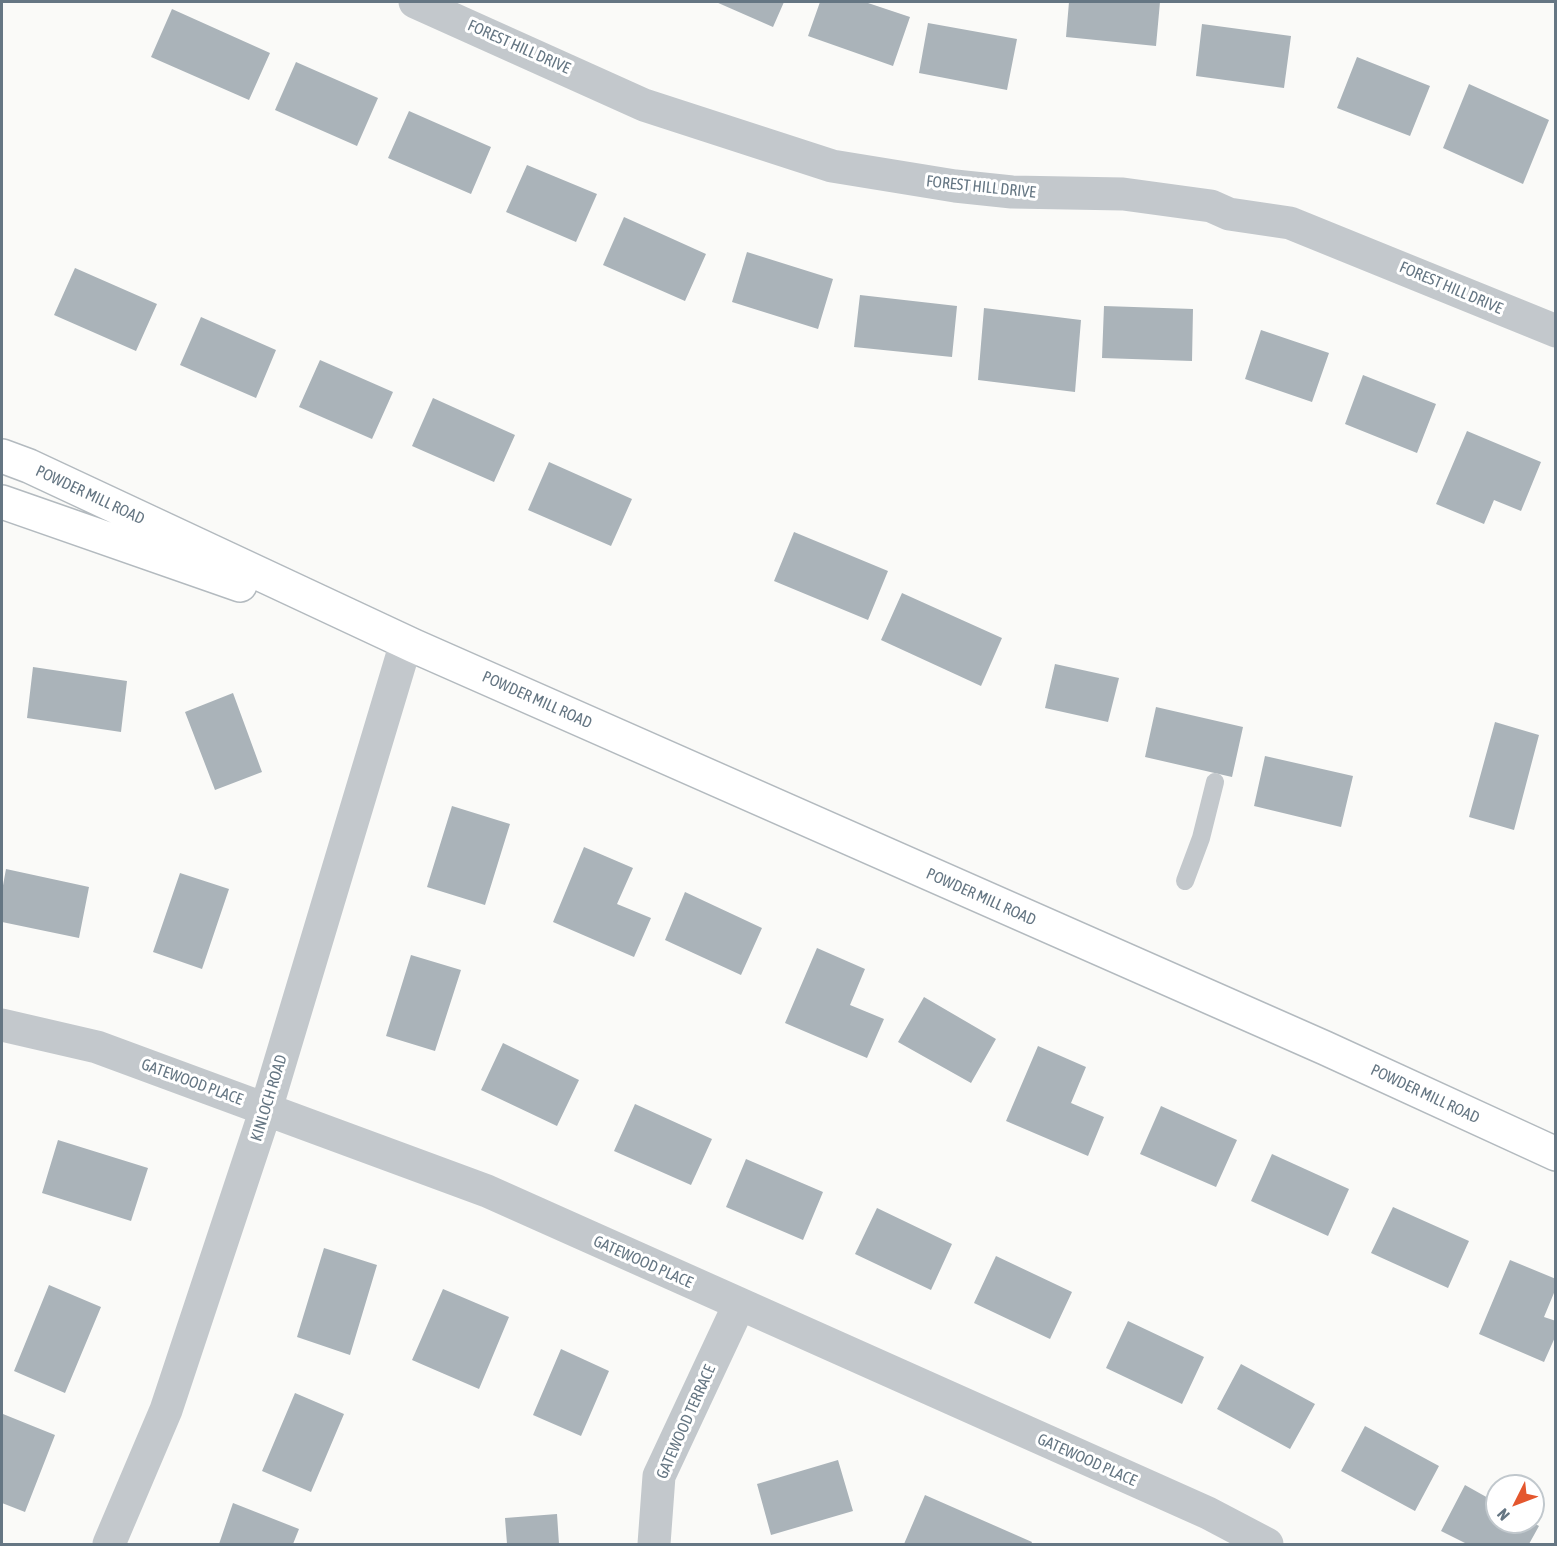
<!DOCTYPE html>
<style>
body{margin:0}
#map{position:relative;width:1557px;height:1546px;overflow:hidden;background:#fafaf8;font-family:"Asap Condensed",sans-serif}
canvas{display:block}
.frame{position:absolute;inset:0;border:3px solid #657683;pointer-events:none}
.north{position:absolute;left:1485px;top:1474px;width:60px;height:60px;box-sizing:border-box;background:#fff;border:2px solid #c1c8cd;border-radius:50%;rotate:228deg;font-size:16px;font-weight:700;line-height:24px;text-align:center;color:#657683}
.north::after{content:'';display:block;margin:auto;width:21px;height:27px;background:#e4572e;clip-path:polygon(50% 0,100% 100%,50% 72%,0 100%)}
</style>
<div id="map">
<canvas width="1557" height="1546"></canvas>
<div class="frame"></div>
<div class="north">N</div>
</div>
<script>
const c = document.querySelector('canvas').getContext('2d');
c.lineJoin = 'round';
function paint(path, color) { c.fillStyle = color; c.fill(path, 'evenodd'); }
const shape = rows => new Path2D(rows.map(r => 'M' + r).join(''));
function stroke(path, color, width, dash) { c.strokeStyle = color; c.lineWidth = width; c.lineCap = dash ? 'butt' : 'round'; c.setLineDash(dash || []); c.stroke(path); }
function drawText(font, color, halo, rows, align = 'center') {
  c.font = font + ' "Asap Condensed",sans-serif'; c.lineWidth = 6; c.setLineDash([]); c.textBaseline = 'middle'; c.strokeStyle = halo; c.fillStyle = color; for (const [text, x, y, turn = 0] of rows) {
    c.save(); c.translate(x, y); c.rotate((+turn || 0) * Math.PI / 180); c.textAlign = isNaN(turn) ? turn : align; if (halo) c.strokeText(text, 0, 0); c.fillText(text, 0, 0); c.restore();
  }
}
const building = shape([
 [716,2,784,2,773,27],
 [820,2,865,2,910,17,893,66,808,36],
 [1069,2,1160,2,1156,46,1066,37],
 [172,9,270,53,249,100,151,57],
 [928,23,1017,39,1007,90,919,73],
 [1202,24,1291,36,1284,88,1196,76],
 [1357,57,1430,86,1410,136,1337,108],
 [296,62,378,98,357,146,275,110],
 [1469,84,1549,120,1523,184,1443,148],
 [409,111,491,147,471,194,388,158],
 [527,165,597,194,576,242,506,212],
 [624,217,706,254,685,301,603,265],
 [747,252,833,279,818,329,732,302],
 [75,268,157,304,136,351,54,315],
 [860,295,957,306,952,357,854,347],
 [1104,306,1193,309,1192,361,1102,358],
 [984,308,1081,320,1075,392,978,380],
 [201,317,276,350,256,398,180,365],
 [1261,330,1329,353,1312,402,1245,379],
 [320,360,393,392,372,439,299,407],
 [1363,375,1436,404,1417,453,1345,424],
 [433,398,515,435,494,482,412,446],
 [1467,431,1541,462,1521,511,1494,500,1484,524,1436,504],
 [549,462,632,499,611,546,528,510],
 [794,532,888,571,868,620,774,581],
 [902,593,1002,638,981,686,881,640],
 [1055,664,1119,678,1108,722,1045,708],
 [33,667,127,681,121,732,27,718],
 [233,693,262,772,215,790,185,712],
 [1156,707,1243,727,1232,777,1145,757],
 [1495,722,1539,735,1514,830,1469,817],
 [1265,756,1353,776,1341,827,1254,806],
 [452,806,510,824,485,905,427,887],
 [584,847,633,868,617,904,651,918,634,957,553,922],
 [6,869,89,887,79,938,2,922,2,891],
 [180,873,229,889,202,969,153,952],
 [685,892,762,928,741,975,665,940],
 [817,948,865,969,850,1005,884,1019,867,1058,785,1023],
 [411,955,461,970,435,1051,386,1036],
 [924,997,996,1039,971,1083,898,1042],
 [503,1043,579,1080,557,1126,481,1090],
 [1038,1046,1086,1067,1071,1103,1104,1117,1088,1156,1006,1121],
 [635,1104,712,1139,691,1185,614,1151],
 [1161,1106,1237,1140,1216,1187,1140,1154],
 [58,1140,148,1168,131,1221,42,1193],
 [1272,1154,1349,1189,1328,1236,1251,1201],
 [746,1159,823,1192,803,1240,726,1207],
 [1393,1207,1469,1241,1448,1288,1371,1253],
 [877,1208,952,1244,931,1290,855,1254],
 [324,1248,377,1265,350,1355,297,1337],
 [996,1256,1072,1292,1050,1339,974,1303],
 [1510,1260,1556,1279,1556,1288,1544,1317,1556,1321,1556,1335,1544,1362,1479,1334],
 [49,1285,101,1307,65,1393,14,1371],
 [443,1289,509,1317,479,1389,412,1360],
 [1128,1321,1204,1357,1182,1404,1106,1368],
 [561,1349,609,1371,581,1436,533,1415],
 [1241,1364,1315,1404,1290,1449,1217,1409],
 [295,1393,344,1414,311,1492,262,1471],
 [3,1414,55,1435,25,1512,2,1503],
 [1365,1426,1439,1466,1415,1511,1341,1471],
 [838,1460,853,1511,771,1535,757,1484],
 [1465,1485,1497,1503,1497,1522,1532,1522,1539,1526,1529,1544,1467,1544,1441,1531],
 [925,1495,1032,1542,1031,1544,904,1544],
 [233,1503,299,1529,293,1544,219,1544],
 [557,1514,559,1544,507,1544,505,1518]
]);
const service = shape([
 [1185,881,1201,838,1215,782]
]);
const minor = shape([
 [415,2,644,105,832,166,955,186,1012,192,1123,194,1211,206,1229,214,1290,223,1556,331],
 [2,1025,97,1047,487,1191,1208,1513,1267,1544],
 [109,1544,166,1410,266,1109,406,643],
 [654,1544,659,1476,739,1305]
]);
const secondary = shape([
 [2,456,29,466,414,646,1325,1048,1556,1154],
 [2,502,240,585]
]);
const streetNames = [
 ["FOREST HILL DRIVE",519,47,24],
 ["FOREST HILL DRIVE",981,187,6],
 ["FOREST HILL DRIVE",1451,288,23],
 ["POWDER MILL ROAD",90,495,25],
 ["POWDER MILL ROAD",537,700,24],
 ["POWDER MILL ROAD",981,897,24],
 ["GATEWOOD PLACE",192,1082,20],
 ["POWDER MILL ROAD",1425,1094,25],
 ["KINLOCH ROAD",269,1098,-73],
 ["GATEWOOD PLACE",643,1262,24],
 ["GATEWOOD TERRACE",686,1422,-66],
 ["GATEWOOD PLACE",1087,1460,24]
];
paint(building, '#aab3b9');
stroke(secondary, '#b3babf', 36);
stroke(service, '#c3c8cc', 18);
stroke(minor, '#c3c8cc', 33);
stroke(secondary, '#fff', 33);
drawText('16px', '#657683', '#fff', streetNames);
</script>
